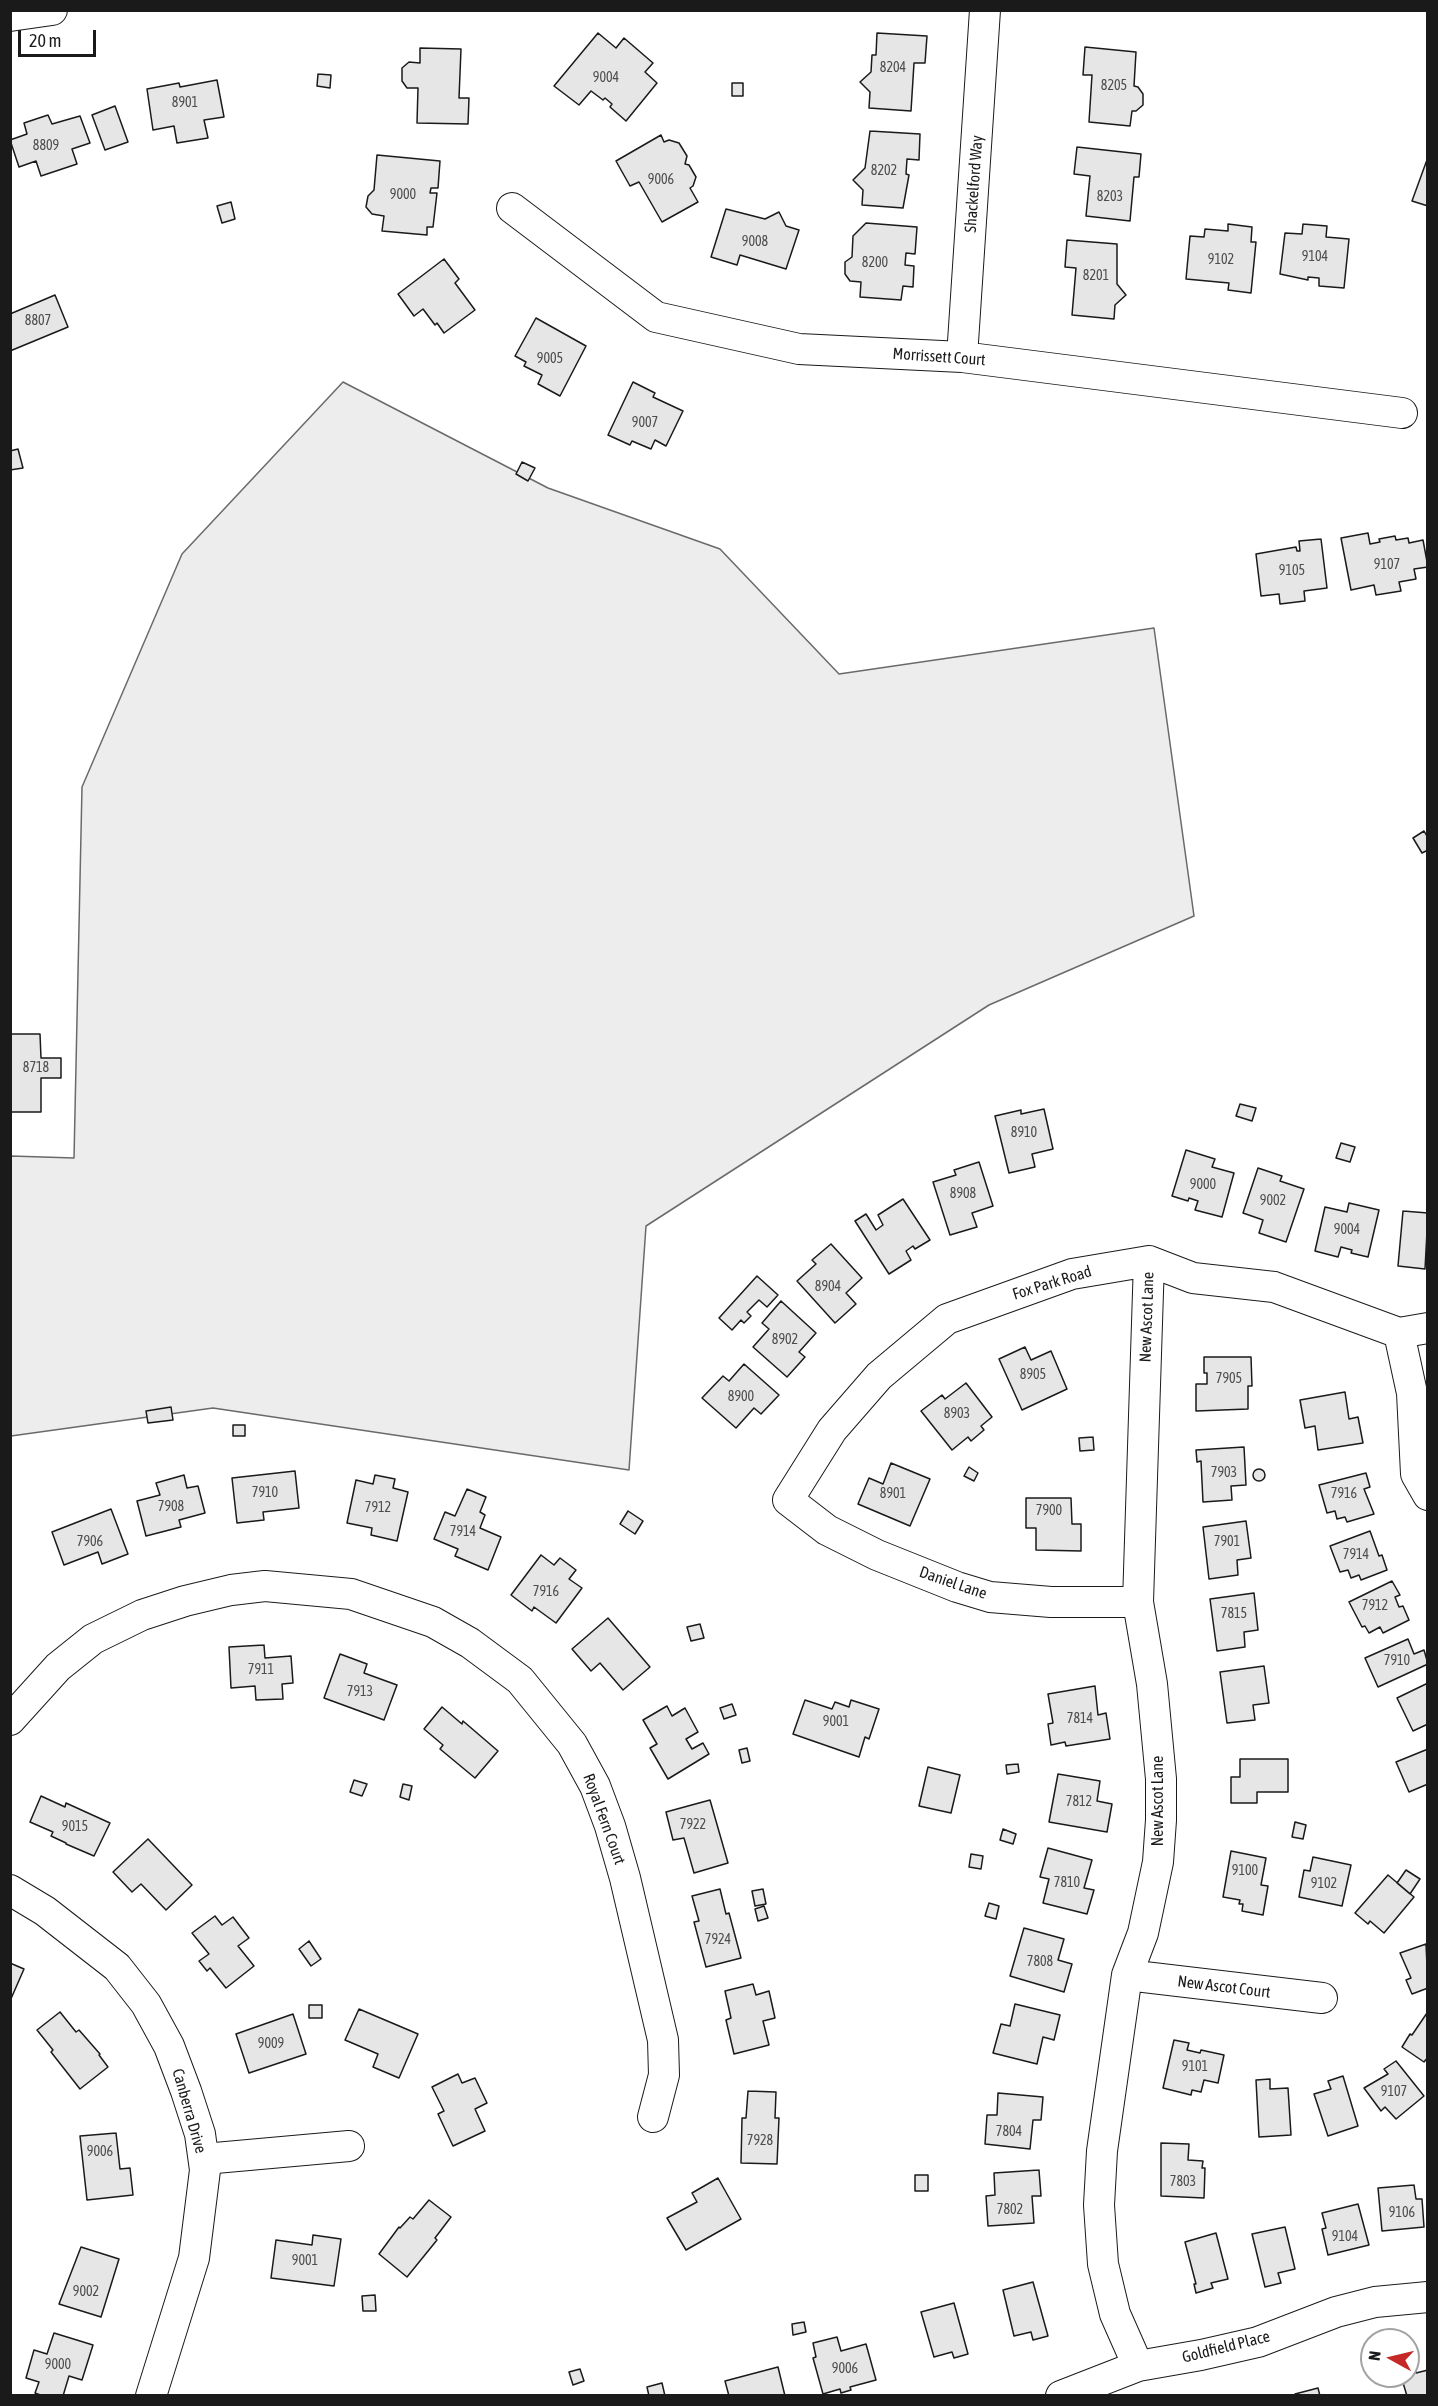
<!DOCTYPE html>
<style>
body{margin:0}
#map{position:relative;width:1438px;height:2406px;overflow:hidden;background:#fff;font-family:"Asap Condensed",sans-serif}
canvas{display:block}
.frame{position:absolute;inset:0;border:12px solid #1a1a1a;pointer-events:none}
.north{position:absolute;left:1360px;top:2328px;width:60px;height:60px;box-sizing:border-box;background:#fff;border:2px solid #a3a3a3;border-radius:50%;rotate:278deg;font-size:16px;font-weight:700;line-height:24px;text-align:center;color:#1a1a1a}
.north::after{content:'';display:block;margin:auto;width:21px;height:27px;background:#c62828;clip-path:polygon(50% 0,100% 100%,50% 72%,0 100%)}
.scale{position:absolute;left:18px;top:30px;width:78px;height:27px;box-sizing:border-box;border:3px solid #1a1a1a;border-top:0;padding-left:8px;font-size:18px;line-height:21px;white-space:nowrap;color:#1a1a1a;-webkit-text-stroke:4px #fff;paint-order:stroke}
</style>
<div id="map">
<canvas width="1438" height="2406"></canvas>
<div class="frame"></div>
<div class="north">N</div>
<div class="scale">20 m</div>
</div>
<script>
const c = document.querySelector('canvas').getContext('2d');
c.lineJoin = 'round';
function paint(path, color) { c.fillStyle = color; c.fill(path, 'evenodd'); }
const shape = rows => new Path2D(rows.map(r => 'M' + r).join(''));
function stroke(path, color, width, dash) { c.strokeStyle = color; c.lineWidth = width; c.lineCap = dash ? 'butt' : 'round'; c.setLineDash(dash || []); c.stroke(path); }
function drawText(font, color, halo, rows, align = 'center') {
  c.font = font + ' "Asap Condensed",sans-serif'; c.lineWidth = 4.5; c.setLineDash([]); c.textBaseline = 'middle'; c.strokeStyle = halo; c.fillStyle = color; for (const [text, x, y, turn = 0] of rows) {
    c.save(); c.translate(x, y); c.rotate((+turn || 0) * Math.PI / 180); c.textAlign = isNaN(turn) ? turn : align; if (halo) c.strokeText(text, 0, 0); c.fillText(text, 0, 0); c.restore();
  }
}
const built = shape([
 [343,382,548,488,720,549,839,674,1154,628,1194,916,989,1005,646,1226,629,1470,213,1408,11,1436,11,1156,74,1158,82,787,182,554,343,382]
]);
const building = shape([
 [598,33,616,48,624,38,653,63,645,72,657,83,626,121,610,107,612,104,605,98,603,100,591,91,579,105,554,86,598,33],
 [877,33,927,36,925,63,914,63,911,111,869,108,870,92,860,82,871,72,872,55,876,55,877,33],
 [1085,47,1136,52,1134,86,1138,87,1143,94,1143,105,1136,111,1132,111,1130,126,1089,122,1092,75,1083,75,1085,47],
 [420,48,461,49,459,98,469,98,468,124,417,123,418,88,407,88,402,81,402,68,409,62,420,63,420,48],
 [318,74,331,75,330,88,317,86,318,74],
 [217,80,224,117,204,120,208,138,177,143,174,126,153,130,147,89,179,83,180,87,217,80],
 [732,83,743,83,743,96,732,96,732,83],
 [115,106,128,142,105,150,92,115,115,106],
 [48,115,52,124,80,116,90,143,72,149,77,164,41,176,36,161,19,167,10,140,27,134,24,123,48,115],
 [870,131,920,134,919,160,907,159,906,174,909,175,903,208,862,205,863,190,853,180,865,168,870,131],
 [661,135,664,142,669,140,679,143,687,156,685,164,689,165,696,177,693,186,690,188,698,202,662,222,639,182,630,186,616,161,661,135],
 [1077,147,1141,154,1139,177,1134,177,1130,221,1086,216,1090,176,1074,174,1077,147],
 [377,155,440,161,438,188,431,188,430,193,437,193,433,227,427,227,427,235,382,231,384,216,372,214,366,207,368,196,374,190,377,155],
 [1428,157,1428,206,1412,201,1428,157],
 [231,202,235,219,222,223,217,206,231,202],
 [726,209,765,219,779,212,786,226,799,230,786,269,740,255,737,265,711,257,726,209],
 [866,223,917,227,915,254,906,253,905,265,914,266,913,287,903,286,901,300,860,297,861,282,850,281,845,274,845,262,852,257,853,236,866,223],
 [1228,224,1252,227,1251,242,1256,242,1251,293,1228,290,1229,283,1186,279,1190,236,1204,237,1205,229,1228,231,1228,224],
 [1303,224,1327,226,1326,237,1349,239,1344,288,1319,286,1319,278,1308,277,1308,280,1280,274,1285,233,1302,234,1303,224],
 [1067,240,1117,244,1117,284,1126,295,1115,305,1114,319,1072,315,1076,268,1065,267,1067,240],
 [444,259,459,279,455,283,475,310,444,333,437,323,435,325,423,309,414,316,398,294,444,259],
 [55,295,68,327,10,351,10,314,55,295],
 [536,318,586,346,560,396,538,384,542,375,524,366,526,362,515,356,536,318],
 [633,382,655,393,653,397,683,411,666,446,655,440,651,449,632,441,630,445,608,435,633,382],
 [18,449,23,468,10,470,10,451,18,449],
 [522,462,535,468,528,481,516,474,522,462],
 [1368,533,1370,544,1380,542,1379,539,1395,536,1396,540,1408,538,1409,543,1423,540,1428,567,1414,569,1416,579,1399,582,1401,591,1376,595,1374,585,1351,590,1341,538,1368,533],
 [1321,539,1327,588,1304,591,1305,601,1280,604,1279,594,1261,596,1256,554,1296,547,1297,551,1300,551,1299,541,1321,539],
 [1424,831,1428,838,1428,850,1422,853,1413,838,1424,831],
 [10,1034,40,1034,41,1058,61,1058,61,1078,41,1078,41,1112,10,1112,10,1034],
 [1240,1104,1256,1108,1252,1121,1236,1116,1240,1104],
 [1044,1109,1053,1149,1032,1154,1035,1167,1009,1173,995,1116,1021,1110,1021,1114,1044,1109],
 [1341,1143,1355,1147,1350,1162,1336,1158,1341,1143],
 [1186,1150,1215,1159,1212,1167,1234,1173,1222,1217,1195,1210,1198,1201,1189,1198,1188,1201,1172,1196,1186,1150],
 [979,1162,993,1206,972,1213,977,1227,950,1235,933,1182,956,1175,954,1170,979,1162],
 [1258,1168,1282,1176,1280,1181,1304,1189,1286,1242,1259,1233,1263,1220,1243,1213,1258,1168],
 [903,1199,930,1240,915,1249,913,1246,906,1251,911,1260,889,1274,855,1221,866,1214,876,1230,883,1225,878,1215,903,1199],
 [1349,1203,1379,1210,1368,1257,1351,1253,1352,1250,1341,1247,1338,1257,1315,1251,1325,1207,1347,1212,1349,1203],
 [1403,1211,1428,1213,1425,1269,1398,1266,1403,1211],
 [831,1244,862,1278,846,1293,856,1304,835,1323,797,1281,816,1264,812,1260,831,1244],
 [757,1276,778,1295,767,1307,759,1300,747,1312,751,1316,744,1323,741,1320,732,1330,719,1318,757,1276],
 [781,1301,816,1333,799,1352,805,1357,787,1377,753,1347,769,1329,762,1323,781,1301],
 [1025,1347,1031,1360,1051,1351,1067,1389,1022,1410,999,1359,1025,1347],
 [1204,1357,1251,1357,1252,1386,1248,1386,1248,1409,1196,1411,1196,1384,1207,1384,1207,1373,1204,1373,1204,1357],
 [744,1364,779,1395,761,1414,754,1408,736,1428,702,1398,723,1376,729,1381,744,1364],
 [966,1383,992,1417,981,1426,984,1430,971,1441,968,1437,952,1450,921,1411,942,1395,945,1399,966,1383],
 [1345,1392,1349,1419,1358,1417,1363,1443,1318,1450,1315,1426,1305,1428,1300,1400,1345,1392],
 [171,1407,173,1420,148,1423,146,1411,171,1407],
 [233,1425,245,1425,245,1436,233,1436,233,1425],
 [1093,1437,1094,1450,1080,1451,1079,1438,1093,1437],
 [1244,1447,1246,1485,1231,1486,1232,1500,1203,1502,1201,1461,1197,1462,1196,1450,1244,1447],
 [891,1463,930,1479,910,1526,858,1504,869,1478,883,1484,891,1463],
 [969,1467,978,1473,974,1481,964,1476,969,1467],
 '1253 1475a6 6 0 1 1 12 0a6 6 0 1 1-12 0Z',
 [295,1471,299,1508,263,1512,264,1520,237,1523,232,1478,295,1471],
 [1366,1473,1370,1487,1364,1489,1374,1514,1347,1522,1345,1517,1337,1519,1335,1511,1327,1513,1319,1485,1366,1473],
 [184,1475,187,1488,198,1486,205,1513,179,1520,181,1527,146,1536,137,1501,160,1495,156,1483,184,1475],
 [375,1475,395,1479,393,1488,408,1492,397,1541,371,1535,372,1528,347,1523,356,1480,373,1484,375,1475],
 [467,1489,486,1497,480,1512,485,1515,480,1528,501,1537,488,1570,455,1556,458,1549,434,1539,445,1512,455,1516,467,1489],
 [1026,1498,1071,1498,1072,1524,1081,1524,1081,1551,1036,1550,1036,1528,1026,1528,1026,1498],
 [111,1509,128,1554,102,1564,98,1552,64,1565,52,1532,111,1509],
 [628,1511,643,1521,635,1534,620,1524,628,1511],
 [1246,1521,1251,1558,1237,1560,1238,1575,1209,1579,1203,1527,1246,1521],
 [1370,1531,1379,1556,1382,1555,1387,1570,1361,1580,1359,1575,1351,1578,1348,1570,1340,1572,1330,1546,1370,1531],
 [541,1555,554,1565,560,1558,576,1570,569,1579,582,1588,556,1623,534,1607,532,1611,511,1595,541,1555],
 [1392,1581,1400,1595,1395,1597,1399,1607,1403,1606,1409,1620,1383,1633,1380,1627,1369,1633,1365,1626,1362,1627,1349,1602,1392,1581],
 [1254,1593,1258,1630,1244,1632,1245,1647,1217,1651,1210,1599,1254,1593],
 [608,1618,650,1667,623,1690,600,1663,591,1671,572,1649,608,1618],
 [700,1624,704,1638,691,1641,687,1627,700,1624],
 [1408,1639,1414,1654,1424,1650,1428,1664,1378,1687,1365,1658,1408,1639],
 [264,1645,265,1658,291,1656,293,1683,282,1684,283,1699,256,1700,255,1686,231,1688,229,1647,264,1645],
 [340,1654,367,1664,364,1673,397,1685,384,1720,324,1698,340,1654],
 [1264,1666,1269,1703,1253,1705,1255,1720,1227,1723,1220,1672,1264,1666],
 [1428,1683,1428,1724,1413,1731,1397,1698,1428,1683],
 [1095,1686,1098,1715,1106,1713,1110,1739,1066,1746,1065,1742,1051,1745,1048,1724,1053,1723,1048,1694,1095,1686],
 [805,1700,832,1709,835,1702,849,1707,851,1700,879,1709,869,1739,865,1737,859,1757,793,1734,805,1700],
 [732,1704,736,1715,724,1719,720,1708,732,1704],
 [667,1706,672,1716,685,1708,698,1732,686,1739,692,1749,703,1743,709,1754,668,1779,650,1748,657,1744,643,1720,667,1706],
 [442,1707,462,1724,463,1721,498,1751,475,1778,440,1749,443,1745,424,1729,442,1707],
 [747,1748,750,1761,742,1763,739,1750,747,1748],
 [1428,1749,1428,1784,1409,1792,1396,1762,1428,1749],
 [1240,1759,1288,1759,1288,1792,1257,1792,1257,1803,1231,1803,1231,1777,1240,1777,1240,1759],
 [1018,1764,1019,1772,1007,1774,1006,1765,1018,1764],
 [928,1767,960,1775,951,1813,919,1806,928,1767],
 [1058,1774,1100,1781,1097,1801,1112,1804,1107,1832,1049,1822,1058,1774],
 [354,1780,367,1784,362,1796,350,1792,354,1780],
 [403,1784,412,1786,409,1800,400,1797,403,1784],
 [41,1796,65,1807,66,1803,110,1823,94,1856,66,1844,66,1843,51,1836,53,1832,30,1822,41,1796],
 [710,1800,728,1863,694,1873,684,1838,673,1840,666,1812,710,1800],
 [1295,1822,1306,1825,1303,1839,1292,1837,1295,1822],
 [1003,1829,1016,1834,1013,1844,1000,1840,1003,1829],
 [148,1839,192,1885,166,1910,141,1884,132,1892,113,1872,148,1839],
 [1048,1848,1092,1860,1084,1888,1094,1890,1087,1914,1043,1903,1049,1879,1040,1877,1048,1848],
 [1231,1851,1266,1858,1261,1885,1268,1886,1263,1915,1242,1911,1243,1904,1239,1904,1240,1900,1223,1897,1231,1851],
 [971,1854,983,1856,981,1869,969,1867,971,1854],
 [1313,1857,1351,1865,1342,1906,1299,1897,1304,1870,1310,1871,1313,1857],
 [1406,1870,1420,1879,1410,1894,1397,1883,1406,1870],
 [1388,1875,1414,1897,1384,1933,1370,1921,1368,1924,1355,1913,1388,1875],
 [720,1889,726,1914,729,1913,741,1958,706,1967,694,1922,699,1921,692,1896,720,1889],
 [763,1889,766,1904,755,1906,752,1891,763,1889],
 [989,1903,999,1906,996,1919,985,1916,989,1903],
 [764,1906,768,1918,758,1921,755,1909,764,1906],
 [215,1916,222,1925,233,1917,249,1938,238,1946,254,1966,226,1988,210,1968,207,1971,199,1961,209,1954,192,1933,215,1916],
 [1024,1928,1064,1939,1058,1960,1072,1964,1064,1992,1010,1976,1024,1928],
 [309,1941,321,1959,311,1966,299,1949,309,1941],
 [1426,1944,1428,1988,1412,1994,1406,1980,1411,1978,1400,1953,1426,1944],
 [10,1963,24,1969,10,2001,10,1963],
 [753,1984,756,1995,769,1991,775,2018,763,2021,769,2045,734,2054,726,2020,731,2018,725,1991,753,1984],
 [1015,2004,1060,2015,1054,2040,1043,2037,1037,2064,993,2053,1001,2024,1010,2026,1015,2004],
 [309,2005,322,2005,322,2018,309,2018,309,2005],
 [359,2009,418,2034,399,2078,373,2067,378,2054,345,2040,359,2009],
 [60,2012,76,2032,79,2030,100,2054,99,2055,108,2067,80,2089,51,2052,53,2050,37,2030,60,2012],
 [1427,2013,1428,2057,1424,2062,1402,2047,1410,2034,1412,2035,1427,2013],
 [293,2014,306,2054,249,2073,236,2034,293,2014],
 [1174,2040,1189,2043,1187,2050,1200,2053,1201,2050,1224,2055,1218,2083,1204,2080,1201,2092,1192,2090,1191,2095,1163,2088,1174,2040],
 [1396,2061,1424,2096,1396,2119,1385,2107,1381,2111,1364,2088,1388,2074,1384,2069,1396,2061],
 [458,2074,462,2083,475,2078,487,2103,475,2109,485,2131,453,2146,438,2114,444,2111,432,2087,458,2074],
 [1343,2076,1358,2126,1328,2136,1314,2094,1331,2089,1328,2081,1343,2076],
 [1270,2079,1270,2089,1288,2088,1291,2135,1259,2137,1256,2080,1270,2079],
 [748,2091,776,2092,775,2118,779,2118,777,2164,741,2163,742,2118,746,2118,748,2091],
 [998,2093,1043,2097,1041,2120,1033,2120,1030,2149,985,2144,987,2115,997,2115,998,2093],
 [116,2133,120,2169,130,2168,133,2195,87,2200,80,2136,116,2133],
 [1161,2143,1189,2144,1188,2160,1203,2161,1202,2168,1205,2168,1204,2198,1161,2196,1161,2143],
 [1039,2170,1041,2196,1032,2196,1034,2223,988,2226,986,2196,995,2195,994,2173,1039,2170],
 [915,2175,928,2175,928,2191,915,2191,915,2175],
 [718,2178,741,2219,686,2250,667,2218,697,2202,692,2193,718,2178],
 [1414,2185,1416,2199,1422,2199,1424,2227,1382,2231,1378,2188,1414,2185],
 [429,2200,451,2217,435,2238,437,2240,407,2277,379,2254,399,2227,400,2228,410,2217,413,2219,429,2200],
 [1358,2204,1369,2245,1328,2255,1322,2229,1326,2228,1322,2213,1358,2204],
 [1285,2227,1295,2269,1278,2273,1281,2283,1265,2287,1252,2234,1285,2227],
 [1216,2233,1228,2279,1211,2283,1213,2288,1196,2293,1194,2284,1196,2284,1185,2242,1216,2233],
 [313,2235,341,2239,334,2286,271,2278,276,2240,312,2245,313,2235],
 [81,2247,119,2259,101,2317,59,2304,81,2247],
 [1033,2282,1048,2336,1033,2340,1031,2332,1014,2336,1003,2290,1033,2282],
 [375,2295,376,2311,363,2311,362,2296,375,2295],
 [954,2303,968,2354,954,2358,952,2352,934,2357,921,2312,954,2303],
 [804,2322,806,2332,793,2335,792,2324,804,2322],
 [54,2333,93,2345,82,2380,69,2376,63,2396,43,2396,35,2393,39,2382,26,2378,34,2350,47,2354,54,2333],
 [837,2337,841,2351,866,2344,876,2380,850,2387,851,2390,841,2393,840,2389,823,2394,813,2358,816,2357,813,2343,837,2337],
 [1415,2366,1416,2373,1428,2370,1428,2396,1407,2396,1401,2376,1408,2376,1408,2368,1415,2366],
 [778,2367,785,2396,729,2396,725,2381,778,2367],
 [580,2369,584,2381,573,2385,569,2372,580,2369],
 [662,2383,665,2396,649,2396,647,2387,662,2383],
 [1318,2388,1320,2396,1295,2396,1295,2394,1318,2388]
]);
const minor = shape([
 [10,16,52,10],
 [512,208,656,317,799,349,962,357,1402,413],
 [962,357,985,10],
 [1399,1333,1412,1393,1416,1474,1428,1495],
 [1138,1602,1051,1602,990,1597,957,1587,877,1555,827,1530,788,1500,832,1430,879,1376,947,1319,1072,1274,1149,1261,1193,1278,1274,1287,1399,1333,1428,1328],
 [10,1720,58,1667,93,1639,142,1615,185,1601,231,1590,265,1586,351,1594,433,1622,470,1643,520,1680,572,1744,595,1786,610,1826,625,1878,663,2040,664,2075,653,2117],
 [10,1890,45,1911,117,1967,146,2004,169,2046,186,2091,200,2134,205,2170,194,2258,151,2396],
 [1127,1975,1322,1998],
 [204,2159,349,2146],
 [1138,2366,1115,2314,1103,2264,1099,2205,1102,2151,1127,1975,1143,1933,1158,1862,1161,1820,1161,1779,1152,1684,1138,1602,1149,1261],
 [1061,2396,1138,2366,1201,2355,1258,2342,1336,2312,1375,2302,1428,2297]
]);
const numberNames = [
 ["8204",893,68],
 ["9004",606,78],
 ["8205",1114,86],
 ["8901",185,103],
 ["8809",46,146],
 ["8202",884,171],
 ["9006",661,180],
 ["9000",403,195],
 ["8203",1110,197],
 ["9008",755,242],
 ["9104",1315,257],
 ["9102",1221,260],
 ["8200",875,263],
 ["8201",1096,276],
 ["8807",38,321],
 ["9005",550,359],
 ["9007",645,423],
 ["9107",1387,565],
 ["9105",1292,571],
 ["8718",36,1068],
 ["8910",1024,1133],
 ["9000",1203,1185],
 ["8908",963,1194],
 ["9002",1273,1201],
 ["9004",1347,1230],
 ["8904",828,1287],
 ["8902",785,1340],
 ["8905",1033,1375],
 ["7905",1229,1379],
 ["8900",741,1397],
 ["8903",957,1414],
 ["7903",1224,1473],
 ["7910",265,1493],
 ["8901",893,1494],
 ["7916",1344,1494],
 ["7908",171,1507],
 ["7912",378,1508],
 ["7900",1049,1511],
 ["7914",463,1532],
 ["7906",90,1542],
 ["7901",1227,1542],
 ["7914",1356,1555],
 ["7916",546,1592],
 ["7912",1375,1606],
 ["7815",1234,1614],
 ["7910",1397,1661],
 ["7911",261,1670],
 ["7913",360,1692],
 ["7814",1080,1719],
 ["9001",836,1722],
 ["7812",1079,1802],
 ["7922",693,1825],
 ["9015",75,1827],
 ["9100",1245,1871],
 ["7810",1067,1883],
 ["9102",1324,1884],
 ["7924",718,1940],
 ["7808",1040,1962],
 ["9009",271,2044],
 ["9101",1195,2067],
 ["9107",1394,2092],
 ["7804",1009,2132],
 ["7928",760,2141],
 ["9006",100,2152],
 ["7803",1183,2182],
 ["7802",1010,2210],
 ["9106",1402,2213],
 ["9104",1345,2237],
 ["9001",305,2261],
 ["9002",86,2292],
 ["9000",58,2365],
 ["9006",845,2369]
];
const streetNames = [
 ["Shackelford Way",974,184,-86],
 ["Morrissett Court",939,357,4],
 ["Fox Park Road",1052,1283,-17],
 ["New Ascot Lane",1147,1317,-88],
 ["Daniel Lane",953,1583,19],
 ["New Ascot Lane",1158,1801,-90],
 ["Royal Fern Court",604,1819,70],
 ["New Ascot Court",1224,1987,7],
 ["Canberra Drive",189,2111,74],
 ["Goldfield Place",1226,2347,-14]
];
paint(built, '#ededed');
stroke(built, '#6a6a6a', 1.5);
paint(building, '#e6e6e6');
stroke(building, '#1a1a1a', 1.5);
stroke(minor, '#1a1a1a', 32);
stroke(minor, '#fff', 30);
drawText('14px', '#4d4d4d', null, numberNames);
drawText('16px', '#1a1a1a', '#fff', streetNames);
</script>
